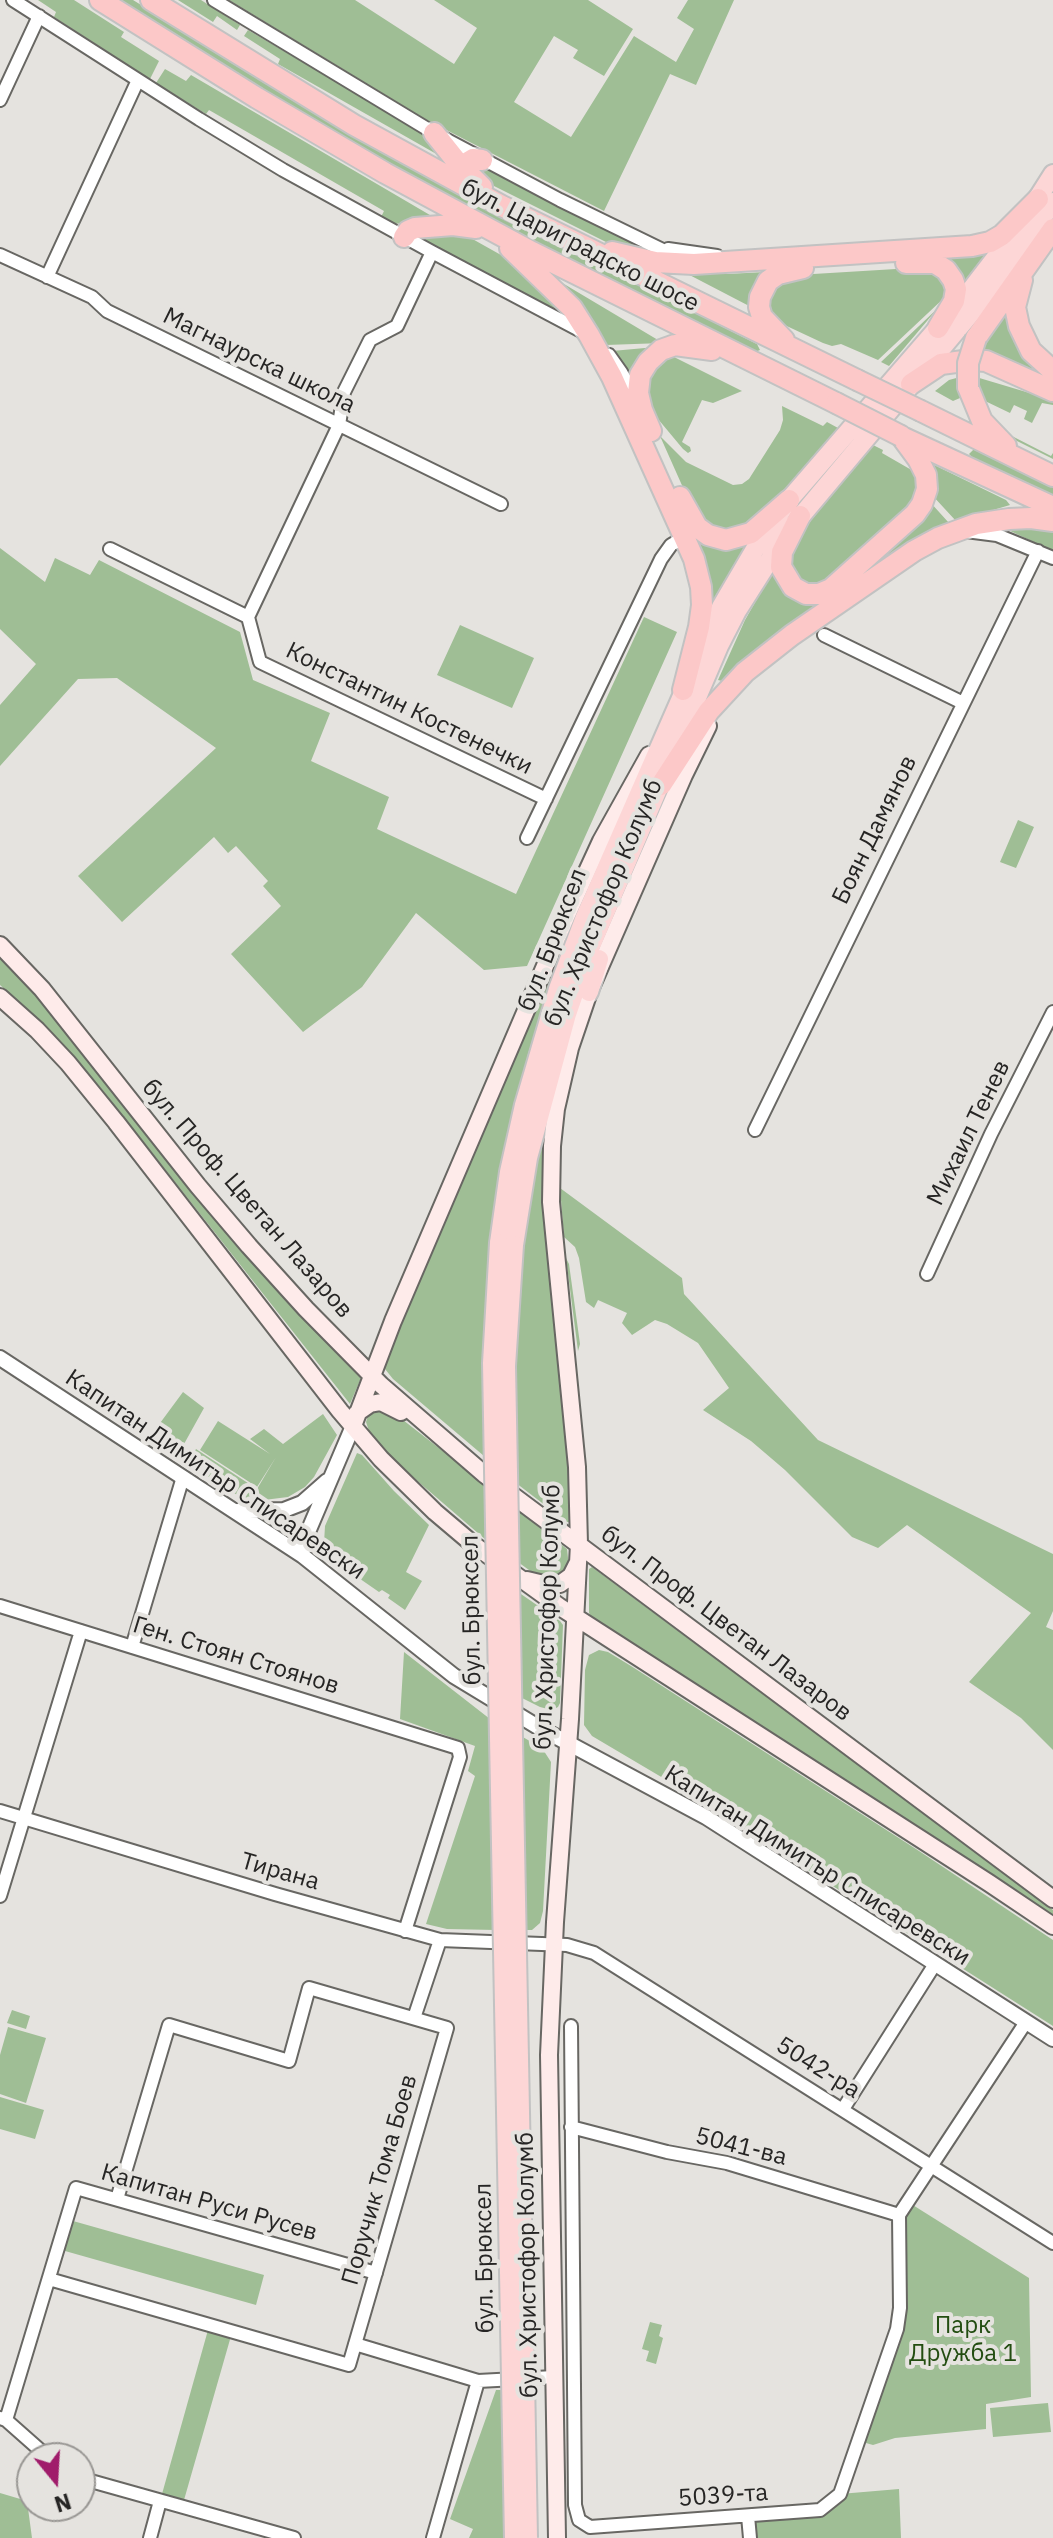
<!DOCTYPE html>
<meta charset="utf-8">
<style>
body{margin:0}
#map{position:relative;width:1053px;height:2538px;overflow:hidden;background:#e5e3df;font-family:"IBM Plex Sans",sans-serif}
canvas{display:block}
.north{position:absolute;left:16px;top:2442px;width:80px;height:80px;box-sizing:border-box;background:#e5e3df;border:2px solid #999794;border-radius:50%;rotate:162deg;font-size:22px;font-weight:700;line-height:32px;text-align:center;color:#262524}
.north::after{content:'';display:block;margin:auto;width:28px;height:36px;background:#a01c6b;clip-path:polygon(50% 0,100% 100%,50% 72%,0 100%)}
</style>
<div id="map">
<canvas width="1053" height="2538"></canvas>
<div class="north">N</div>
</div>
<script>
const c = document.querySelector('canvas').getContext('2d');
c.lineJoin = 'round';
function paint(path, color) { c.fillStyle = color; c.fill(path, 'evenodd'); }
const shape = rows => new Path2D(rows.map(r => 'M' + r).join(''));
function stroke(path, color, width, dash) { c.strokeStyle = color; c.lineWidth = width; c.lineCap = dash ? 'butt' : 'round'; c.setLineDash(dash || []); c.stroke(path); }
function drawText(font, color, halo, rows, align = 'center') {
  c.font = font + ' "IBM Plex Sans",sans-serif'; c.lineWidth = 8; c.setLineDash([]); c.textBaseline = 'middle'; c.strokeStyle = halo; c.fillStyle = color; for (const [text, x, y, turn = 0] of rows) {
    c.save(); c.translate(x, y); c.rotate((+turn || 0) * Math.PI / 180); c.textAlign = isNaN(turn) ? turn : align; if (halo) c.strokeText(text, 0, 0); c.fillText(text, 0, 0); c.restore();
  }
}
const green = shape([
 [38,0,74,0,124,32,121,37,159,61,150,79,54,17,56,12],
 [116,0,133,0,353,135,477,204,757,344,760,350,755,352,472,211,349,143],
 [178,0,201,0,240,25,237,30,217,16,213,22],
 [229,0,355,0,454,64,477,28,434,0,588,0,633,29,604,76,573,58,578,50,554,36,514,102,571,137,634,36,676,62,694,29,677,18,688,0,734,0,696,85,670,74,604,211,425,119],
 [248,30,432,138,454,164,278,64,280,59,244,36],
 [165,69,186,81,191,75,435,218,402,224,392,223,381,217,384,211,209,110,206,114,156,83],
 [477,163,541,197,670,258,628,253,484,181,471,165],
 [460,232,517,264,569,317,417,237],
 [989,250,963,284,938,258],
 [929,267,950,287,944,298,878,360,841,344,832,346,823,343,776,321,771,318,765,298,770,288,797,275],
 [678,269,727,274,766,272,753,308],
 [550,278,564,284,663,343,606,345],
 [938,308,889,366,881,362],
 [1006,309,1053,380,979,353,984,341],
 [656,347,633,386,612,351],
 [668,354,742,391,713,403,702,400,682,442,690,447,691,451,688,453,683,449,653,413,644,378],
 [960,377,960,398,953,401,935,391,949,380],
 [976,377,1053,400,1053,405,1042,403,1032,423,1024,419,1027,411,1014,405,1010,413,983,400,982,403,990,417,1004,432,1051,456,1053,453,1053,459,1013,439,993,424,980,403],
 [782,406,823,426,827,422,838,428,780,497,745,531,710,530,693,510,660,436,686,462,733,485,742,484,749,479,780,430,783,420],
 [873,445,883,450,882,453,915,472,918,476,919,497,819,589,793,578,786,551,820,505],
 [974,449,1053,487,1053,496,974,459,969,454],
 [930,463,1006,500,1010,505,956,521,932,495],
 [930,502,949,523,744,661,722,681,718,680,745,620,773,571,802,599],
 [688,524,745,546,709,607],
 [1027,527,1053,530,1053,551,1006,529],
 [0,548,45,582,55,558,90,575,99,560,240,632,253,680,330,713,311,761,389,797,377,829,516,894,644,617,677,632,527,966,484,970,416,913,362,987,303,1032,231,954,281,906,263,886,268,881,236,846,228,853,214,837,122,922,78,876,216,748,117,678,78,679,0,766,0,705,36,664,0,629],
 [460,625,534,658,512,708,437,675],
 [618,820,549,990,528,1054,517,1100,491,1241,485,1307,483,1359,484,1456,393,1379,385,1369,387,1357,555,961],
 [1018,820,1034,827,1016,868,1000,862],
 [0,956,31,988,214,1219,285,1298,360,1374,361,1378,350,1404,100,1087,42,1023,0,985],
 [555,1077,544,1172,543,1216,569,1450,570,1517,569,1522,567,1522,516,1483,515,1358,525,1216],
 [560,1188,682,1278,684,1294,818,1440,1053,1554,1053,1611,1046,1627,1053,1630,1053,1750,1021,1718,969,1682,1031,1613,907,1525,878,1548,852,1537,785,1470,751,1441,703,1410,729,1388,698,1343,667,1324,655,1320,632,1335,622,1323,627,1313,598,1300,594,1308,586,1302,579,1258,575,1247,564,1237],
 [566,1258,569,1264,580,1344,578,1351],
 [183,1392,204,1408,179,1453,172,1453,149,1438],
 [375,1407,394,1413,485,1484,486,1540,400,1466,377,1441,369,1431,366,1422,369,1412],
 [323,1414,337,1435,314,1477,305,1487,288,1497,256,1501,242,1498,188,1464,196,1449,257,1489,276,1457,257,1487,200,1450,218,1421,270,1454,250,1439,264,1429,283,1444],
 [357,1453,362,1455,394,1491,429,1525,406,1572,422,1581,405,1610,388,1598,390,1595,382,1590,379,1592,340,1565,328,1553,324,1543,325,1526],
 [517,1510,567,1549,569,1567,562,1578,540,1578,518,1562],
 [592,1567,1016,1882,1053,1910,1053,1917,977,1865,591,1616,589,1613,589,1569],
 [518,1592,560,1621,563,1625,560,1703,558,1707,552,1710,540,1707,520,1697],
 [599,1650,608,1652,631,1666,916,1849,1053,1940,1053,2026,663,1778,592,1736,584,1725,585,1670,589,1655],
 [404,1652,490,1719,496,1930,447,1929,426,1924,475,1776,468,1771,475,1746,400,1719],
 [521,1736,542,1748,551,1762,543,1911,540,1923,532,1930,525,1930],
 [12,2010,30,2016,26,2029,7,2023],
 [8,2027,46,2038,26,2103,0,2094,0,2055],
 [0,2097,44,2110,35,2139,0,2129],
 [908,2202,1029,2278,1031,2397,986,2404,986,2429,895,2438,873,2445,859,2441,897,2329,899,2215],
 [66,2219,264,2275,256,2305,58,2249],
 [650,2322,662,2325,659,2336,663,2338,656,2364,646,2361,649,2351,642,2349],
 [208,2330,231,2336,184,2500,162,2494],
 [496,2390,503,2390,505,2538,469,2538,473,2529,450,2519],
 [1048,2403,1051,2432,993,2437,990,2408],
 [899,2489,901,2538,750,2538,748,2516,820,2510,840,2494],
 [0,2493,27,2501,32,2538,0,2538]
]);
const minor = shape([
 [13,0,199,119,283,170,432,252,583,332],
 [214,0,434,133,560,200,683,260],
 [0,100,39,16],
 [668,249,717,256],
 [0,255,92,297,107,311,501,504],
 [47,277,138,80],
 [609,355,621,372,637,401],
 [966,531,997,535,1053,558],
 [110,549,248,617,260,662,546,799],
 [248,617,339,425,344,392,370,340,397,326,432,252],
 [824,635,963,703],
 [527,838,661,559,671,545,684,537],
 [755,1130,1038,551],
 [927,1274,991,1134,1053,1012],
 [0,1606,458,1748,460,1757,405,1931],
 [132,1647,183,1477],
 [0,1811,275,1894,440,1940,567,1945,594,1953,1053,2243],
 [0,1896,81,1631],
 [414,2018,440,1940],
 [571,2026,575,2505,579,2520,590,2527,820,2510,840,2494,897,2329,900,2308,899,2215,1026,2022],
 [843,2109,935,1964],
 [571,2127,667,2152,727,2163,899,2215],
 [49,2279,349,2365,447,2028,309,1988,289,2061,169,2025,117,2199],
 [355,2344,478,2381,554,2377],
 [0,2418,6,2420,49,2458],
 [6,2420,76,2188,376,2273],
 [80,2478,294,2538],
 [748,2516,750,2538],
 [150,2538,160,2501],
 [433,2538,478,2381]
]);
const tertiary = shape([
 [0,1358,303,1556,454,1676,538,1727,706,1817,1053,2039],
 [238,1511,284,1510,302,1503,327,1481],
 [303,1556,302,1546,353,1426]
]);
const secondary = shape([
 [0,945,42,989,198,1186,249,1246,306,1309,381,1385,484,1474,1053,1899],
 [0,997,37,1030,68,1063,116,1122,340,1411,381,1459,435,1512,474,1545,560,1607,989,1883,1053,1926],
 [357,1413,370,1404,381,1402,401,1412],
 [353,1426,393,1321,566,917,601,841,649,755],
 [527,1580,548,1585,560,1584,571,1576,577,1564],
 [557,2538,549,2055,555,1922,570,1719,579,1544,577,1467,551,1202,552,1146,556,1109,570,1048,589,992,684,775,708,726]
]);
const primary = shape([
 [589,992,599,959],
 [499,1243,509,1172,524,1105,558,989,585,917,721,607,755,549,789,500,970,291,1020,226,1053,174],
 [514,1245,528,1158,567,1014,588,953,719,646,737,611,786,534,977,306,1016,256,1053,202]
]);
const trunk = shape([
 [100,0,257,98,385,173,532,252,836,403],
 [151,0,354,125,502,206,857,380],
 [434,133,458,163,482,187],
 [467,173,468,162,473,159,482,160],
 [404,237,408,231,415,228,453,225,476,228],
 [510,248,572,308,589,335,612,377,694,559,701,587,702,605,699,627,683,690],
 [612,252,655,262,694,264,972,246,990,242,1002,235,1038,199],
 [906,263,935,263,946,270,953,280,956,289,954,301,938,328],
 [1022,280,1015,307,1019,326,1031,351,1053,371],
 [976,338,1053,229],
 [784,340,762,317,759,307,760,297,768,281,778,274,803,268],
 [911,384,941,364,971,360,986,361,1053,391],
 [968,387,982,421,1006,446],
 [921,411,1053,476],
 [651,431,642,410,638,393,640,375,648,362,661,350,675,345,712,350],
 [904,438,1053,507],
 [680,497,697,527,708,535,726,540,751,533,789,500],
 [800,516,782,552,781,567,793,587,806,594,819,594,831,589,915,514,922,504,927,489,926,475,918,459,901,436],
 [661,785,709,711,745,672,792,635,914,551,938,538,976,524,1009,519,1031,518,1053,521]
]);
const primaryBridge = shape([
 [499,1243,492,1363,514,2538],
 [514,1245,506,1366,528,2538]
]);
const trunkBridge = shape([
 [857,380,921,411],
 [968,387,968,363,976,338],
 [836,403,901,436]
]);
const streetNames = [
 ["бул. Цариградско шосе",580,246,27],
 ["Магнаурска школа",259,361,26],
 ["Константин Костенечки",409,709,26],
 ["Боян Дамянов",875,830,-64],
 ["бул. Христофор Колумб",604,903,-67],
 ["бул. Брюксел",553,940,-69],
 ["Михаил Тенев",969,1133,-64],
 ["бул. Проф. Цветан Лазаров",247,1199,49],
 ["Капитан Димитър Списаревски",215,1475,34],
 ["бул. Брюксел",472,1610,-91],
 ["бул. Христофор Колумб",548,1617,-88],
 ["бул. Проф. Цветан Лазаров",726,1624,37],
 ["Ген. Стоян Стоянов",236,1656,17],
 ["Капитан Димитър Списаревски",817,1866,32],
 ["Тирана",280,1872,16],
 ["5042-ра",818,2068,32],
 ["5041-ва",741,2147,14],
 ["Поручик Тома Боев",380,2180,-74],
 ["Капитан Руси Русев",209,2203,16],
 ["бул. Брюксел",485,2258,-91],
 ["бул. Христофор Колумб",528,2265,-91],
 ["5039-та",723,2496,-4]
];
const parkNames = [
 ["Парк",963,2326],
 ["Дружба 1",963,2354]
];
paint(green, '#9fbe95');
stroke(minor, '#686763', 16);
stroke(tertiary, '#686763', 18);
stroke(secondary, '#686763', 20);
stroke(primary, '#c2c2c2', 22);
stroke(trunk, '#c2c2c2', 24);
stroke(minor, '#fff', 12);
stroke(tertiary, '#fff', 14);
stroke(secondary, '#feebea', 16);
stroke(primary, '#fdd6d6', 18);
stroke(trunk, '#fcc8c8', 20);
stroke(primaryBridge, '#c2c2c2', 22, []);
stroke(trunkBridge, '#c2c2c2', 24, []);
stroke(primaryBridge, '#fdd6d6', 18);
stroke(trunkBridge, '#fcc8c8', 20);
drawText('24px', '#262524', '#e5e3df', streetNames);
drawText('24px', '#234d11', '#e5e3df', parkNames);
</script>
